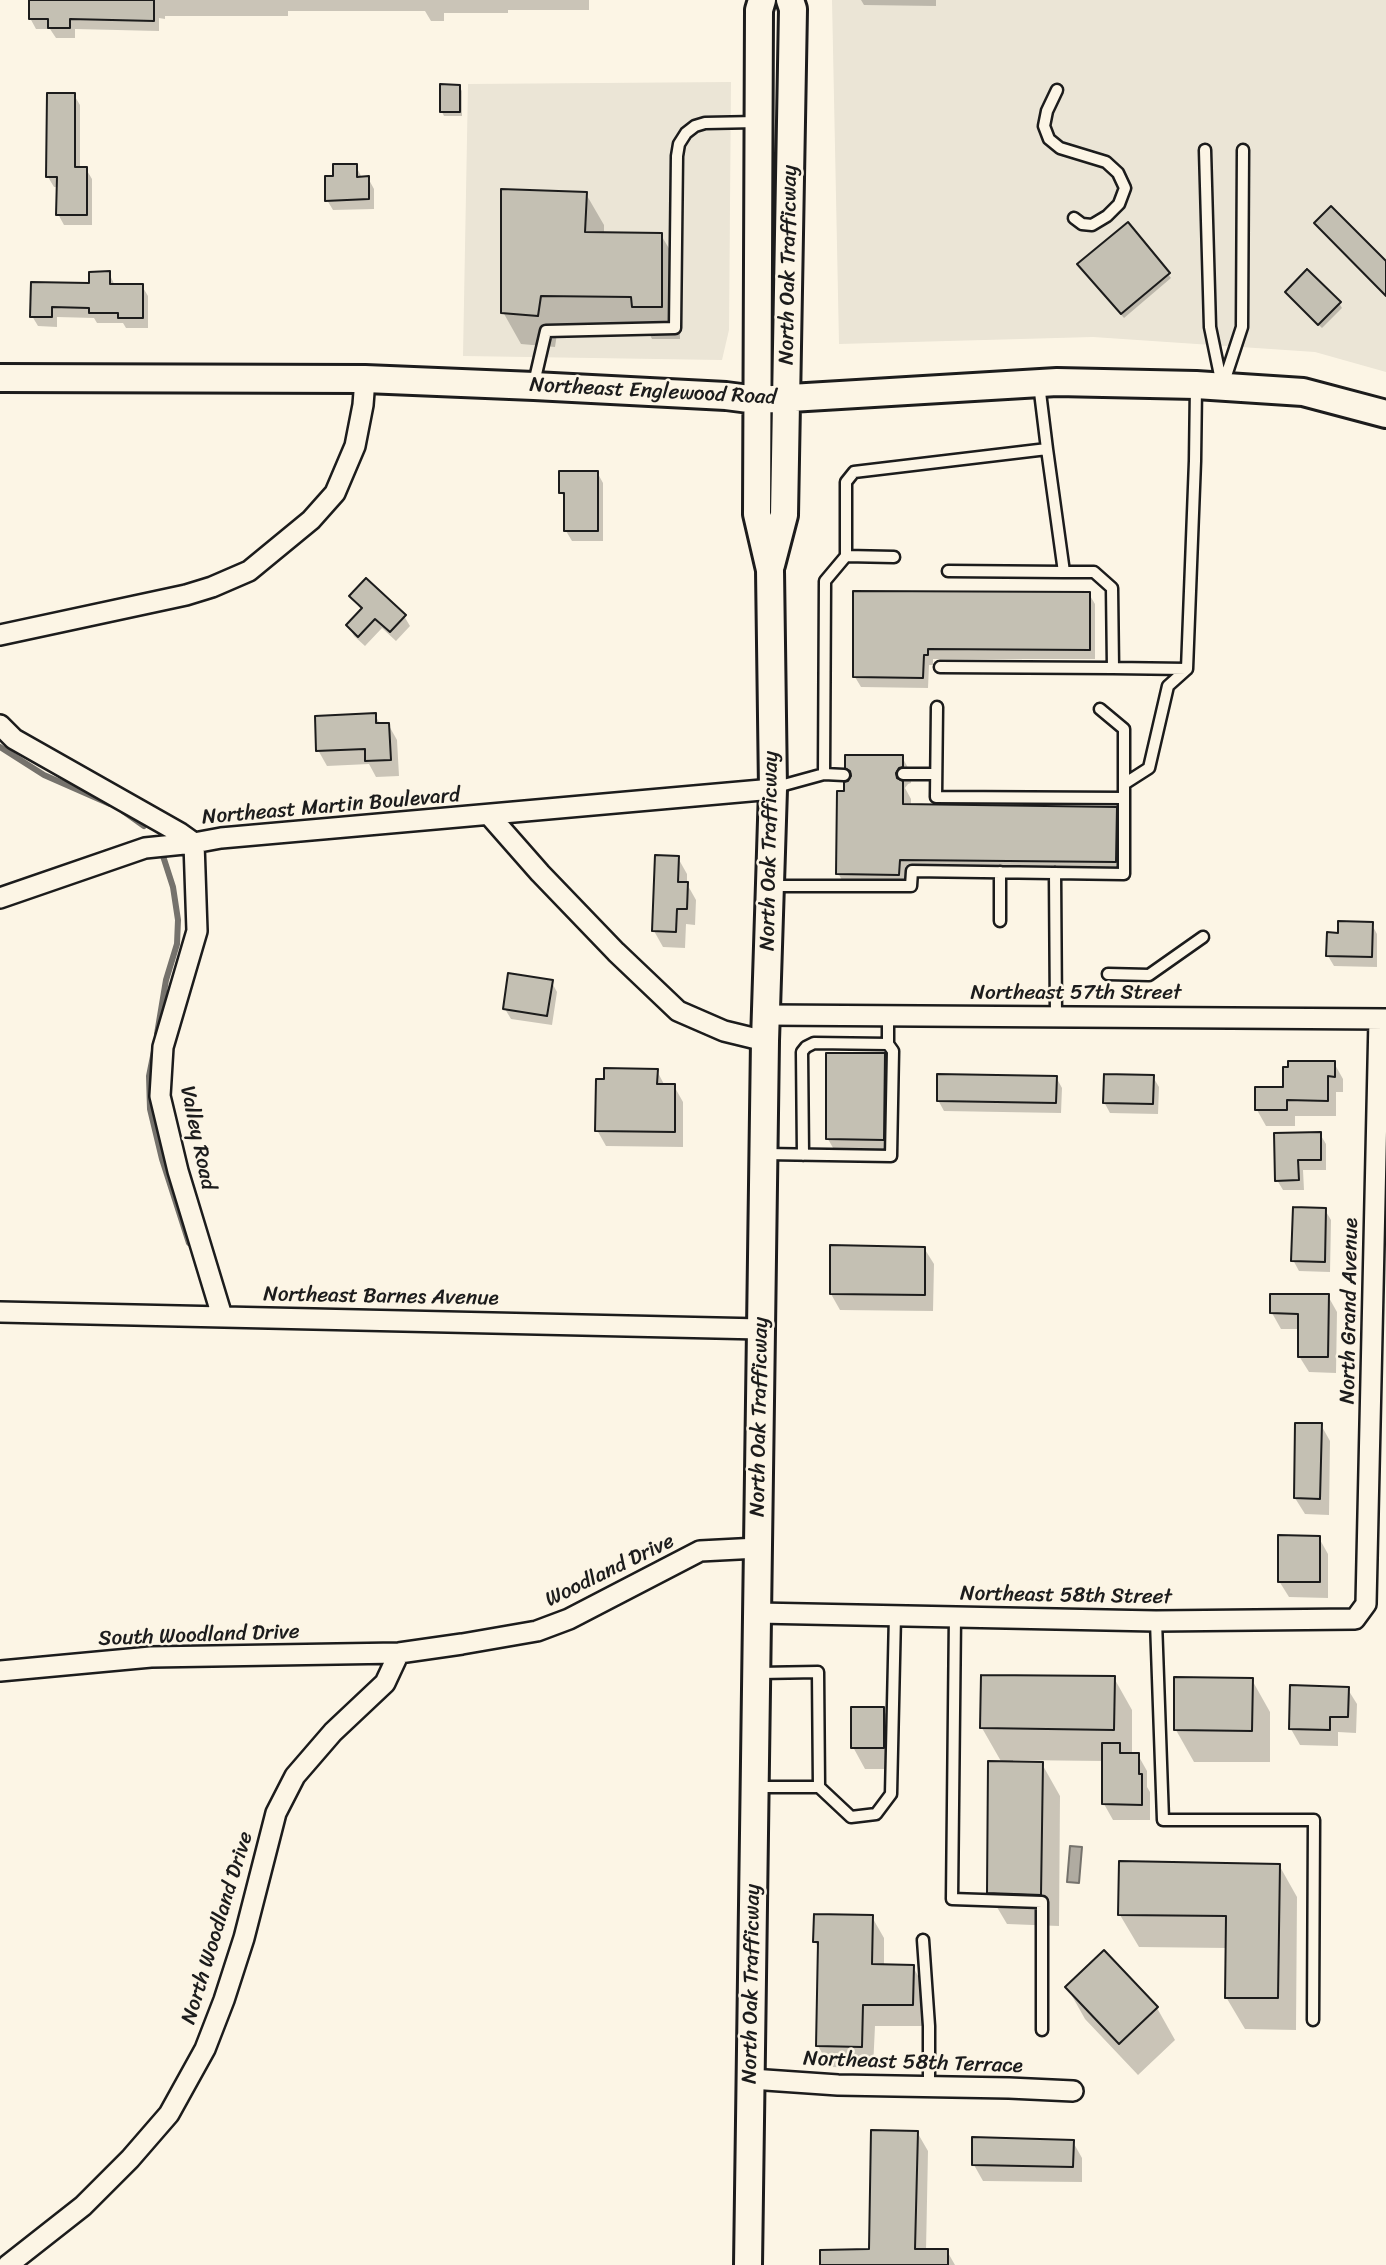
<!DOCTYPE html>
<style>
body{margin:0}
canvas{display:block;background:#fcf5e5}
</style>
<canvas width="1386" height="2265"></canvas>
<script>
const c = document.querySelector('canvas').getContext('2d');
c.lineJoin = 'round';
function paint(path, color) { c.fillStyle = color; c.fill(path, 'evenodd'); }
const shape = rows => new Path2D(rows.map(r => 'M' + r).join(''));
function stroke(path, color, width, dash) { c.strokeStyle = color; c.lineWidth = width; c.lineCap = dash ? 'butt' : 'round'; c.setLineDash(dash || []); c.stroke(path); }
function drawText(font, color, halo, rows, align = 'center') {
  c.font = font + ' Sriracha,sans-serif'; c.lineWidth = 5; c.setLineDash([]); c.textBaseline = 'middle'; c.strokeStyle = halo; c.fillStyle = color; for (const [text, x, y, turn = 0] of rows) {
    c.save(); c.translate(x, y); c.rotate((+turn || 0) * Math.PI / 180); c.textAlign = isNaN(turn) ? turn : align; if (halo) c.strokeText(text, 0, 0); c.fillText(text, 0, 0); c.restore();
  }
}
const built = shape([
 [832,0,1386,0,1386,372,1315,352,1093,337,839,344],
 [731,82,729,330,722,360,463,356,468,84]
]);
const water = shape([
 [1070,1846,1082,1847,1079,1883,1067,1882,1070,1846]
]);
const shadow = shape([
 [30,0,589,0,589,10,508,10,508,13,444,13,444,21,431,21,425,11,288,11,288,16,165,16,165,19,159,18,159,31,75,29,75,38,56,38,50,29,36,29,30,18],
 [861,0,936,0,936,6,864,5],
 [459,86,462,91,462,116,444,116,442,112],
 [74,95,80,105,80,169,86,169,92,179,92,225,64,225,58,214,58,187,54,187,48,177],
 [356,166,362,178,368,178,374,189,374,209,333,210,327,200,335,177],
 [586,194,604,225,604,234,661,235,680,267,680,339,652,339,647,329,558,327,555,347,521,344,503,312],
 [1081,269,1168,274,1171,278,1124,318],
 [109,273,115,286,142,286,148,296,148,328,126,328,123,323,97,323,94,318,57,317,57,327,38,326,32,316,91,285],
 [1290,297,1339,303,1342,308,1322,328],
 [597,472,603,483,603,541,572,541,566,531,566,500,561,492],
 [855,593,1089,594,1095,604,1095,659,933,659,933,665,929,665,928,688,861,687,855,677],
 [351,596,404,616,410,626,396,641,382,628,365,646,354,636,348,625,362,611],
 [375,715,380,724,388,724,397,740,399,776,376,777,369,764,327,766,318,750],
 [902,757,911,773,911,783,908,784,905,788,911,799,911,806,1116,809,1125,825,1125,877,908,875,908,890,847,889,838,873,846,793,852,778,846,767],
 [678,858,687,874,687,884,696,900,695,925,686,924,685,948,663,947,654,931],
 [1371,923,1377,934,1377,967,1334,966,1328,956,1340,934],
 [551,981,557,992,552,1025,511,1019,505,1009],
 [884,1055,893,1071,892,1155,837,1155,828,1139],
 [1334,1063,1343,1079,1343,1092,1336,1092,1336,1116,1295,1116,1295,1126,1266,1126,1257,1110],
 [657,1071,665,1086,674,1086,683,1102,683,1147,606,1146,597,1130],
 [1056,1077,1062,1088,1061,1113,944,1111,938,1100],
 [1153,1077,1159,1087,1158,1114,1110,1113,1104,1102],
 [1320,1134,1326,1144,1326,1170,1303,1170,1304,1190,1283,1190,1277,1180],
 [1325,1210,1331,1220,1330,1272,1299,1271,1293,1260],
 [924,1248,934,1264,933,1311,840,1310,831,1294],
 [1328,1296,1337,1312,1336,1373,1309,1372,1299,1356,1300,1329,1281,1329,1272,1313],
 [1321,1425,1330,1441,1329,1515,1305,1514,1295,1498],
 [1319,1538,1328,1554,1328,1598,1289,1597,1279,1581],
 [1114,1678,1132,1710,1132,1755,1138,1755,1147,1771,1147,1787,1150,1792,1150,1820,1113,1820,1104,1804,1104,1761,1013,1760,1013,1763,1042,1764,1060,1796,1059,1926,1007,1924,988,1892,1002,1763,982,1728],
 [1252,1680,1270,1712,1270,1762,1194,1762,1176,1730],
 [1347,1688,1357,1704,1356,1733,1338,1732,1338,1746,1300,1745,1291,1729],
 [883,1709,896,1731,896,1769,865,1769,853,1747],
 [1279,1865,1297,1897,1296,2030,1245,2029,1226,1997,1227,1948,1139,1947,1120,1915],
 [872,1917,884,1938,884,1966,913,1967,925,1988,925,2026,875,2026,873,2068,830,2067,818,2046,820,1950,815,1942],
 [1104,1952,1157,2008,1175,2040,1138,2075,1085,2019,1067,1987],
 [917,2132,928,2151,926,2251,947,2251,955,2265,834,2265,871,2251],
 [1073,2142,1082,2158,1082,2182,983,2181,974,2165]
]);
const stream = shape([
 [0,747,44,775,110,804],
 [123,811,144,826],
 [157,1034,166,980,177,944,178,920,173,887,163,856],
 [154,1051,149,1076,150,1109,162,1159,189,1243]
]);
const building = shape([
 [29,0,154,0,154,21,70,19,70,28,48,28,48,19,29,19,29,0],
 [440,84,460,85,460,112,440,112,440,84],
 [47,93,75,93,75,167,87,167,87,215,56,215,57,177,46,177,47,93],
 [333,164,357,164,357,177,369,176,369,199,325,201,325,176,333,176,333,164],
 [501,189,587,192,585,232,662,233,662,307,632,307,631,297,541,296,538,316,501,313,501,189],
 [1331,206,1386,261,1386,296,1314,223,1331,206],
 [1128,222,1170,273,1121,314,1077,264,1128,222],
 [1307,269,1341,302,1318,325,1285,292,1307,269],
 [110,271,110,284,143,284,143,318,118,318,118,313,89,313,89,308,52,307,52,317,30,317,31,282,89,283,89,272,110,271],
 [559,471,598,471,598,531,564,531,564,493,559,493,559,471],
 [366,578,406,615,390,632,375,619,358,637,346,625,362,608,349,596,366,578],
 [853,591,1090,592,1090,650,928,649,928,655,924,655,923,678,853,677,853,591],
 [376,713,376,723,389,723,391,760,365,761,365,749,316,751,315,716,376,713],
 [845,755,903,755,903,767,899,768,896,773,897,778,903,781,903,804,1117,807,1116,862,900,860,899,875,836,874,837,791,844,791,844,782,848,781,851,776,850,771,845,768,845,755],
 [655,855,679,856,678,882,688,882,687,909,677,909,676,932,652,931,655,855],
 [1338,921,1373,922,1372,957,1326,956,1327,932,1338,933,1338,921],
 [508,973,553,980,547,1016,503,1009,508,973],
 [826,1053,885,1053,884,1140,826,1139,826,1053],
 [1288,1061,1335,1061,1335,1077,1328,1076,1328,1101,1287,1100,1287,1110,1255,1110,1255,1087,1283,1087,1283,1067,1288,1067,1288,1061],
 [604,1068,658,1069,657,1084,675,1084,675,1132,595,1131,596,1079,604,1079,604,1068],
 [937,1074,1057,1076,1056,1103,937,1101,937,1074],
 [1104,1074,1154,1075,1153,1104,1103,1103,1104,1074],
 [1321,1132,1321,1160,1298,1160,1299,1180,1275,1181,1274,1133,1321,1132],
 [1293,1207,1326,1208,1325,1262,1291,1261,1293,1207],
 [830,1245,925,1247,925,1295,830,1294,830,1245],
 [1270,1294,1329,1294,1328,1357,1298,1357,1298,1314,1270,1313,1270,1294],
 [1295,1423,1322,1423,1320,1499,1294,1498,1295,1423],
 [1278,1535,1320,1536,1320,1582,1278,1582,1278,1535],
 [981,1675,1115,1676,1114,1730,980,1728,981,1675],
 [1174,1677,1253,1678,1252,1731,1174,1730,1174,1677],
 [1290,1685,1349,1687,1348,1717,1330,1717,1330,1730,1289,1729,1290,1685],
 [851,1707,884,1707,884,1748,851,1748,851,1707],
 [1102,1743,1120,1743,1120,1753,1139,1753,1139,1774,1142,1774,1142,1805,1102,1804,1102,1743],
 [988,1761,1043,1762,1041,1895,987,1893,988,1761],
 [1119,1861,1280,1864,1278,1998,1225,1998,1226,1916,1118,1915,1119,1861],
 [814,1914,873,1915,872,1964,914,1965,913,2005,863,2005,862,2047,816,2046,818,1942,813,1942,814,1914],
 [1104,1950,1158,2007,1119,2044,1065,1987,1104,1950],
 [871,2130,918,2131,915,2249,948,2249,948,2265,820,2265,820,2250,869,2249,871,2130],
 [972,2137,1074,2140,1073,2167,972,2165,972,2137]
]);
const service = shape([
 [1057,90,1047,111,1044,126,1049,139,1060,148,1106,162,1118,173,1125,188,1119,204,1107,216,1092,225,1082,224,1074,218],
 [1205,150,1210,327,1222,385],
 [534,383,546,331,675,328,677,156,679,144,686,133,695,126,705,123,757,122],
 [1223,385,1242,327,1243,150],
 [1047,449,1064,572,1094,572,1112,588,1113,668,1187,669,1195,461,1196,387],
 [846,556,894,557],
 [948,571,1064,572],
 [940,667,1113,668],
 [937,707,936,797,1124,798],
 [824,774,844,775],
 [903,774,936,774],
 [1124,784,1149,768,1168,686,1187,669],
 [773,788,824,774,825,581,846,556,846,482,854,472,1047,449,1039,384],
 [1055,873,1056,1016],
 [772,886,911,886,912,871,1124,874,1124,729,1100,709],
 [1000,921,1000,872],
 [1108,974,1149,975,1203,937],
 [765,1154,891,1156,893,1051,888,1044,888,1015],
 [803,1155,802,1052,806,1047,814,1043,888,1044],
 [955,1616,952,1899,1042,1902,1042,2030],
 [1156,1621,1163,1820,1314,1820,1313,2020],
 [755,1787,819,1787,818,1672,759,1673],
 [819,1787,851,1817,876,1814,891,1794,895,1615],
 [923,1940,929,2026,929,2086]
]);
const minor = shape([
 [0,635,186,595,212,587,249,571,311,520,335,493,355,446,363,405,365,379],
 [0,725,14,739,180,833,194,843,221,838,773,789],
 [489,815,540,873,616,952,678,1011,724,1031,765,1041],
 [0,898,145,848,194,843,197,931,163,1047,160,1096,178,1171,222,1316],
 [766,1015,1386,1019],
 [0,1312,761,1329],
 [757,1613,1156,1621,1355,1619,1366,1604,1379,1019],
 [0,1671,151,1657,399,1653,462,1644,537,1631,569,1619,700,1551,758,1548],
 [751,2079,838,2085,1009,2088,1073,2091],
 [8,2265,83,2206,130,2159,169,2114,205,2049,224,2000,244,1938,276,1813,295,1776,333,1732,385,1683,399,1653]
]);
const secondary = shape([
 [0,378,365,379,534,386,726,396,757,400,1057,382,1196,385,1303,392,1386,414],
 [771,565,784,515,793,9,790,0],
 [748,2265,765,1041,773,789,770,570,757,514,759,10,762,0]
]);
const streetNames = [
 ["North Oak Trafficway",789,265,-89],
 ["Northeast Englewood Road",653,392,3],
 ["Northeast Martin Boulevard",331,807,-5],
 ["North Oak Trafficway",770,851,-89],
 ["Northeast 57th Street",1076,994],
 ["Valley Road",197,1138,78],
 ["Northeast Barnes Avenue",381,1297,1],
 ["North Grand Avenue",1350,1311,-89],
 ["North Oak Trafficway",760,1417,-89],
 ["Woodland Drive",610,1571,-26],
 ["Northeast 58th Street",1066,1596,1],
 ["South Woodland Drive",199,1636,-2],
 ["North Woodland Drive",218,1928,-73],
 ["North Oak Trafficway",752,1984,-89],
 ["Northeast 58th Terrace",913,2063,2]
];
paint(built, '#ebe5d6');
paint(water, '#b0aba1');
stroke(water, '#75726c', 2);
paint(shadow, '#0003');
stroke(stream, '#75726c', 6);
paint(building, '#c4c0b3');
stroke(building, '#1c1c1c', 2);
stroke(service, '#1c1c1c', 15);
stroke(minor, '#1c1c1c', 24);
stroke(secondary, '#1c1c1c', 32);
stroke(service, '#fcf5e5', 10);
stroke(minor, '#fcf5e5', 19);
stroke(secondary, '#fcf5e5', 26);
drawText('21px', '#1c1c1c', '#fcf5e5', streetNames);
</script>
